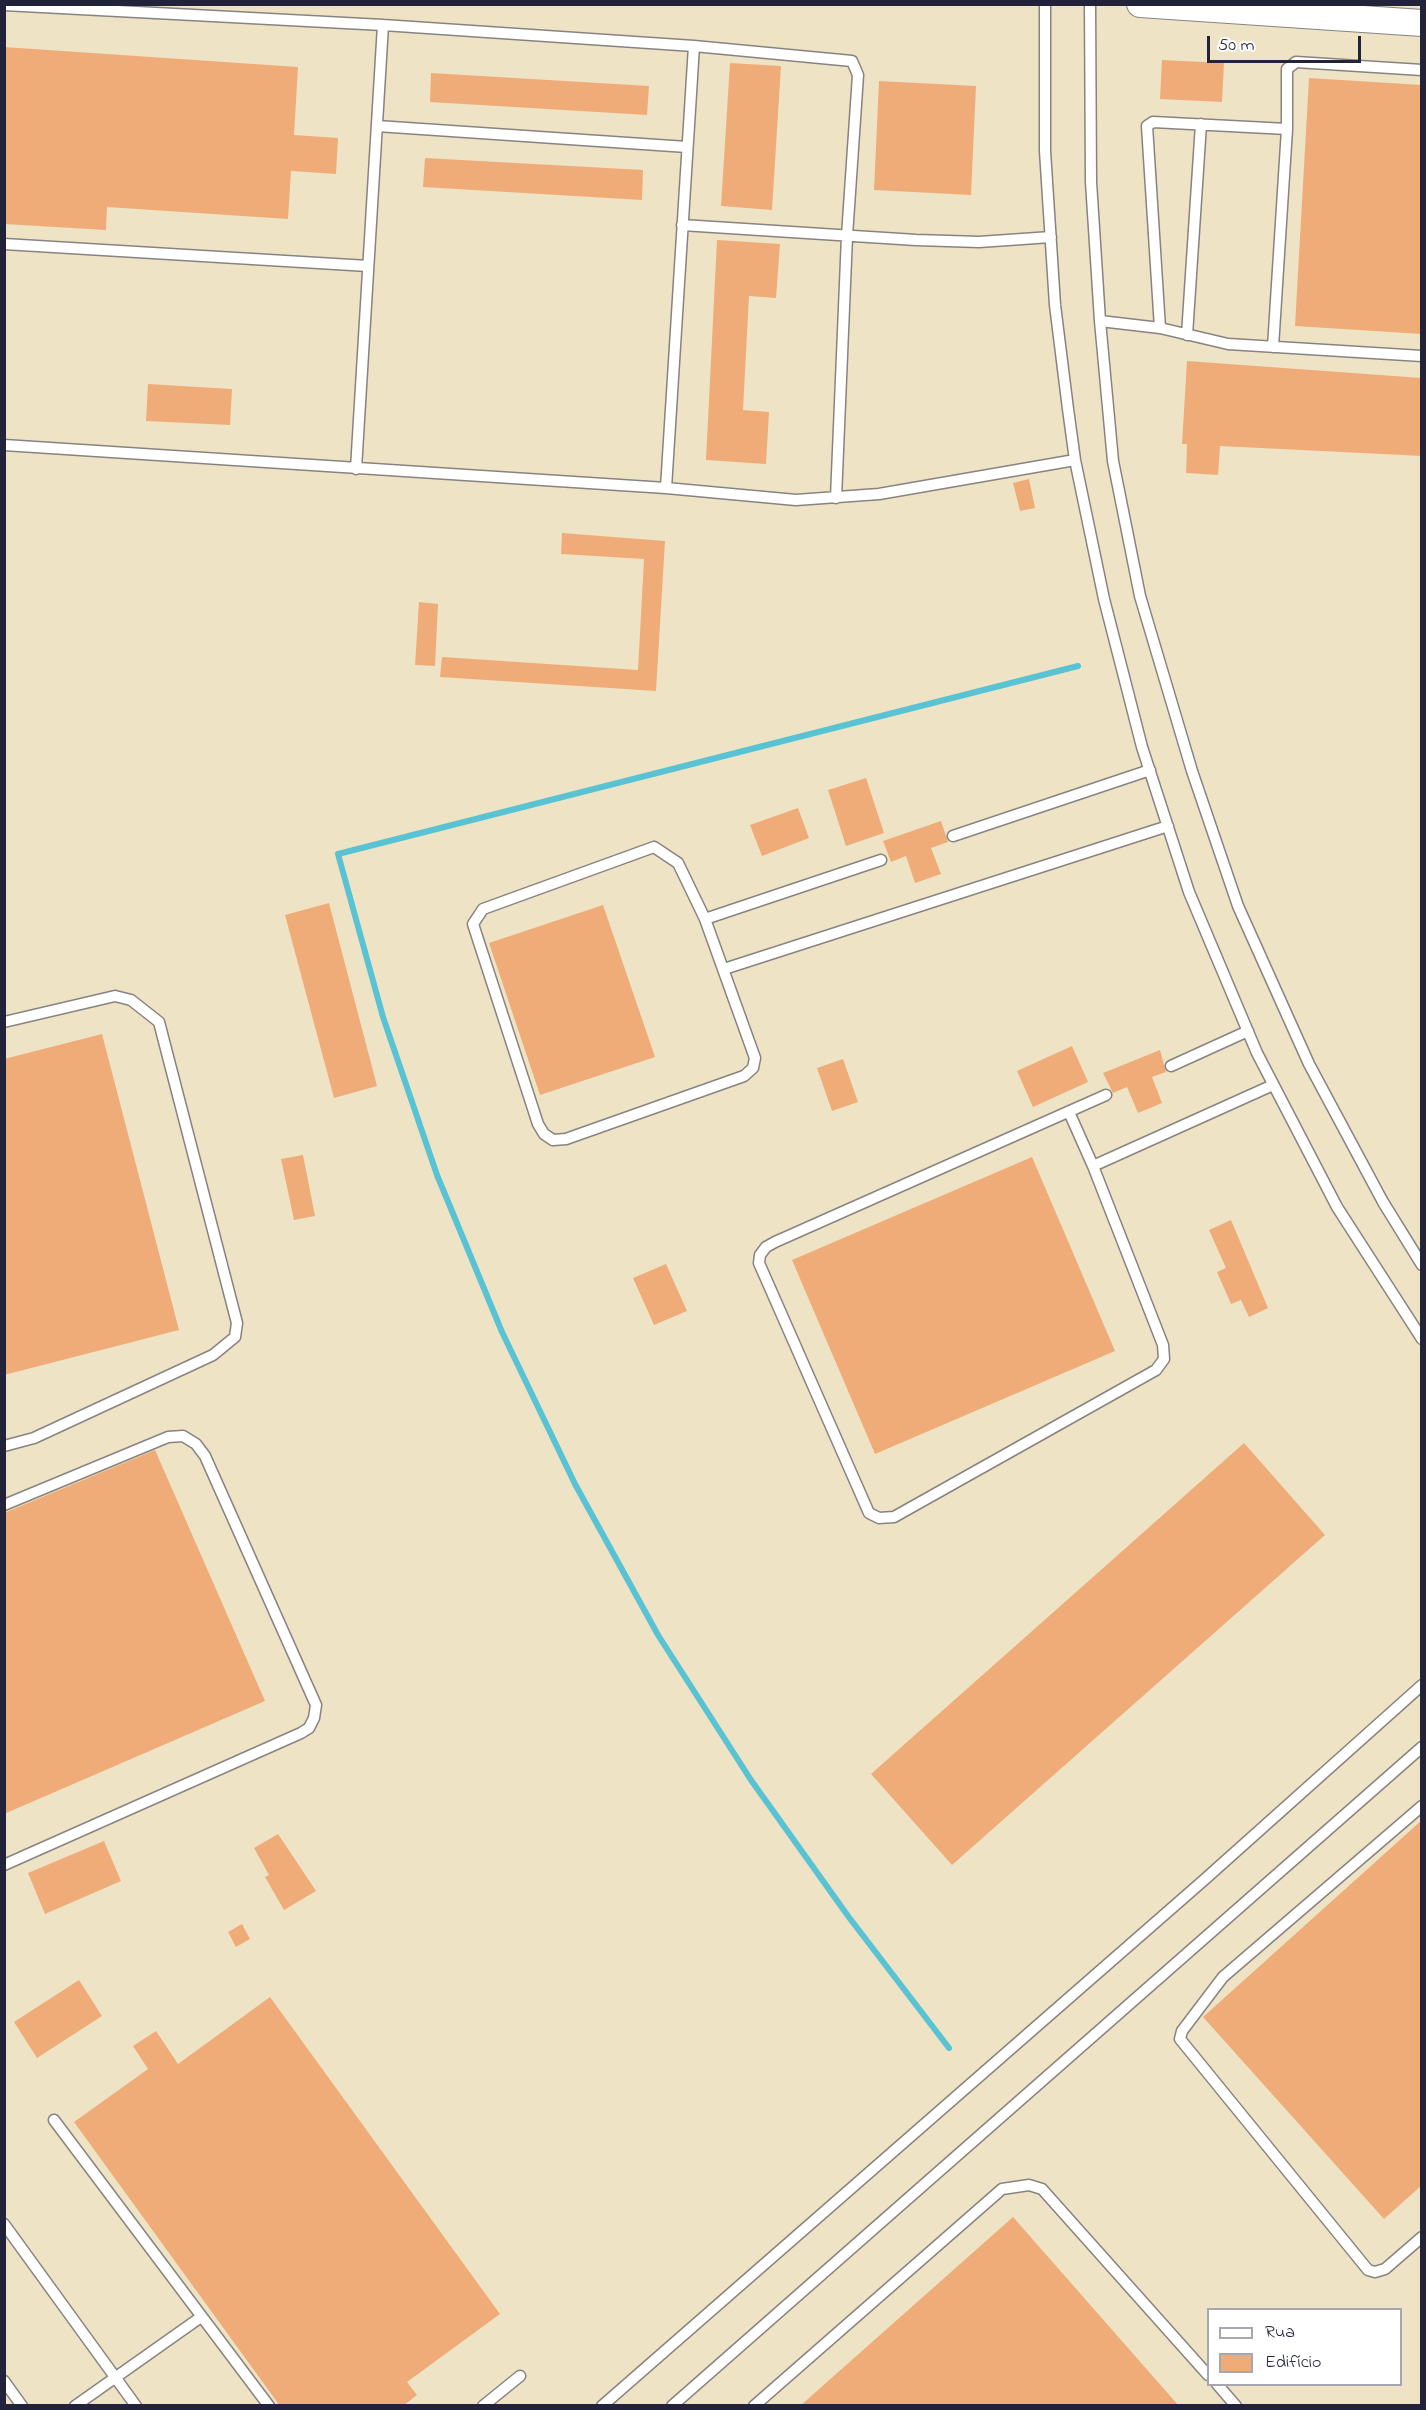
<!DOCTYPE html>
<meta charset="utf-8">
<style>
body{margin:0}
#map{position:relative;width:1426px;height:2410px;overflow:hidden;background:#eee4c5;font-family:"Indie Flower",sans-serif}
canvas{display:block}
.frame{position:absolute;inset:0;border:6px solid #22223b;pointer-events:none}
.legend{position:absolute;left:1207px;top:2308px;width:195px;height:78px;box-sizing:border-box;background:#fff;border:2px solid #a7a7b1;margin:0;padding:8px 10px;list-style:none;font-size:18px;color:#22223b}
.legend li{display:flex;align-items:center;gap:12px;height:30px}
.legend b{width:30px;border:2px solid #a7a7b1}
.scale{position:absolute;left:1207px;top:36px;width:154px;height:27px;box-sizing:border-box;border:3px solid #22223b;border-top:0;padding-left:8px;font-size:18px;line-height:21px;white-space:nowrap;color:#22223b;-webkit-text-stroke:4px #fff;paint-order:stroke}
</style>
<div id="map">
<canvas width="1426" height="2410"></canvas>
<div class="frame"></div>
<ul class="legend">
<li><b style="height:8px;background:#fff"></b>Rua</li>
<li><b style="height:16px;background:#efac79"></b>Edifício</li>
</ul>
<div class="scale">50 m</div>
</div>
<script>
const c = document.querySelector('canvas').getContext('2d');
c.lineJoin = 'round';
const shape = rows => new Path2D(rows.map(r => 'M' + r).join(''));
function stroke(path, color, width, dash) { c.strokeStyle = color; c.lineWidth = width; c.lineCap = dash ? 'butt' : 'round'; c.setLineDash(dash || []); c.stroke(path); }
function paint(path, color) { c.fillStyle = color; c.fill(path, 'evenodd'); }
const stream = shape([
 [949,2048,848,1916,751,1780,658,1635,575,1484,502,1332,437,1175,383,1017,338,854,1078,666]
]);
const building = shape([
 [4,47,298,67,294,135,338,138,336,174,291,171,288,219,107,207,106,230,4,224],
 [1162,60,1224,63,1222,102,1160,99],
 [730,63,781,66,772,210,721,206],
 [431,73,649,86,647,115,430,102],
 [1309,78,1422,85,1422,334,1295,326],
 [879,81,976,86,971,195,874,190],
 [425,158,643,170,642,200,423,187],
 [717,240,780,244,776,298,749,296,743,410,769,412,766,464,706,460],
 [1187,361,1422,378,1422,456,1220,446,1218,475,1186,473,1187,444,1182,444],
 [148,384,232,389,230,425,146,421],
 [1029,479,1035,508,1020,511,1013,483],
 [562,533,665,541,656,691,440,677,442,657,638,670,644,559,561,554],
 [419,602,438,604,435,666,415,665],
 [866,778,884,833,846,846,828,790],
 [798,808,809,838,762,856,750,825],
 [941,821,948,842,931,848,941,874,915,883,906,856,891,862,883,841],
 [329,903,377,1086,334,1098,285,915],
 [603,905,655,1057,540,1095,489,943],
 [102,1034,179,1330,4,1375,4,1059],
 [1072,1046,1088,1082,1033,1107,1017,1071],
 [1160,1050,1166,1072,1152,1077,1162,1103,1138,1113,1127,1087,1113,1093,1103,1073],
 [843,1059,858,1102,832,1111,817,1068],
 [303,1155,315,1216,294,1220,281,1159],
 [1032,1157,1115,1351,875,1454,792,1260],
 [1231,1220,1268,1308,1249,1317,1241,1300,1231,1304,1217,1272,1226,1268,1209,1230],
 [666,1264,687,1311,654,1325,633,1278],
 [1244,1443,1325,1535,952,1865,871,1774],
 [155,1450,265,1701,4,1814,4,1513],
 [1422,1820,1422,2185,1384,2219,1203,2017],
 [278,1834,316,1891,284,1910,265,1877,269,1875,254,1848],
 [104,1841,121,1881,45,1914,28,1873],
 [242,1924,250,1939,236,1947,228,1932],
 [79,1980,102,2016,37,2058,14,2022],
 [270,1997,500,2314,407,2382,417,2395,403,2406,280,2406,74,2122,148,2069,133,2046,156,2031,178,2064],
 [1013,2217,1179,2406,800,2406]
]);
const service = shape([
 [1045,4,1045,151,1055,305,1068,409,1075,460,1104,599,1142,747,1189,892,1257,1053,1337,1207,1422,1339],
 [1090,4,1091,182,1100,321,1113,461,1140,596,1192,771,1238,906,1309,1064,1383,1202,1422,1265],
 [4,5,383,25,694,46,852,61,858,75,847,236,836,498],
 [377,126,687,147],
 [682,225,916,240,979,242,1051,237],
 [4,244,368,266],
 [1100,321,1160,328,1228,344,1422,356],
 [1160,328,1147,126,1153,122,1287,129],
 [1187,335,1201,124],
 [1273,347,1287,129,1287,69,1296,62,1422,70],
 [4,445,666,488,796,500,879,494,1075,460],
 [356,469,383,25],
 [666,488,694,46],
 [953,836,1150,770],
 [654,847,678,863,705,919,755,1058,753,1068,744,1076,566,1139,553,1140,544,1134,538,1124,473,924,483,909,654,847],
 [705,919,881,860],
 [724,969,1168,826],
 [4,1022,115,996,131,1000,159,1022,237,1323,235,1337,213,1355,34,1438,4,1446],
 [1171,1066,1248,1031],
 [1069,1112,1093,1166,1163,1345,1164,1359,1156,1370,894,1517,879,1518,869,1513,759,1263,760,1255,766,1247,775,1242,1106,1095],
 [1093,1166,1273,1085],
 [4,1505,168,1437,183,1436,196,1444,205,1456,316,1705,314,1718,309,1728,301,1733,4,1865],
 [1422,1806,1223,1977,1182,2031,1180,2039,1368,2270,1375,2272,1385,2269,1422,2237],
 [54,2120,269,2406],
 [4,2224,136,2406],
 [4,2381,22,2406],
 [1217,2384,1236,2406],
 [75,2406,201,2317],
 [483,2406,520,2376],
 [602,2406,1204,1880,1422,1685],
 [672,2406,1422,1747],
 [754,2406,1002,2189,1029,2185,1042,2189,1208,2375]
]);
const tertiary = shape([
 [1140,4,1422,23]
]);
stroke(stream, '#59c3d4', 6);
paint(building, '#efac79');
stroke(service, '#888380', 13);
stroke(tertiary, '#888380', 28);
stroke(service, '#fff', 10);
stroke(tertiary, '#fff', 26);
</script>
